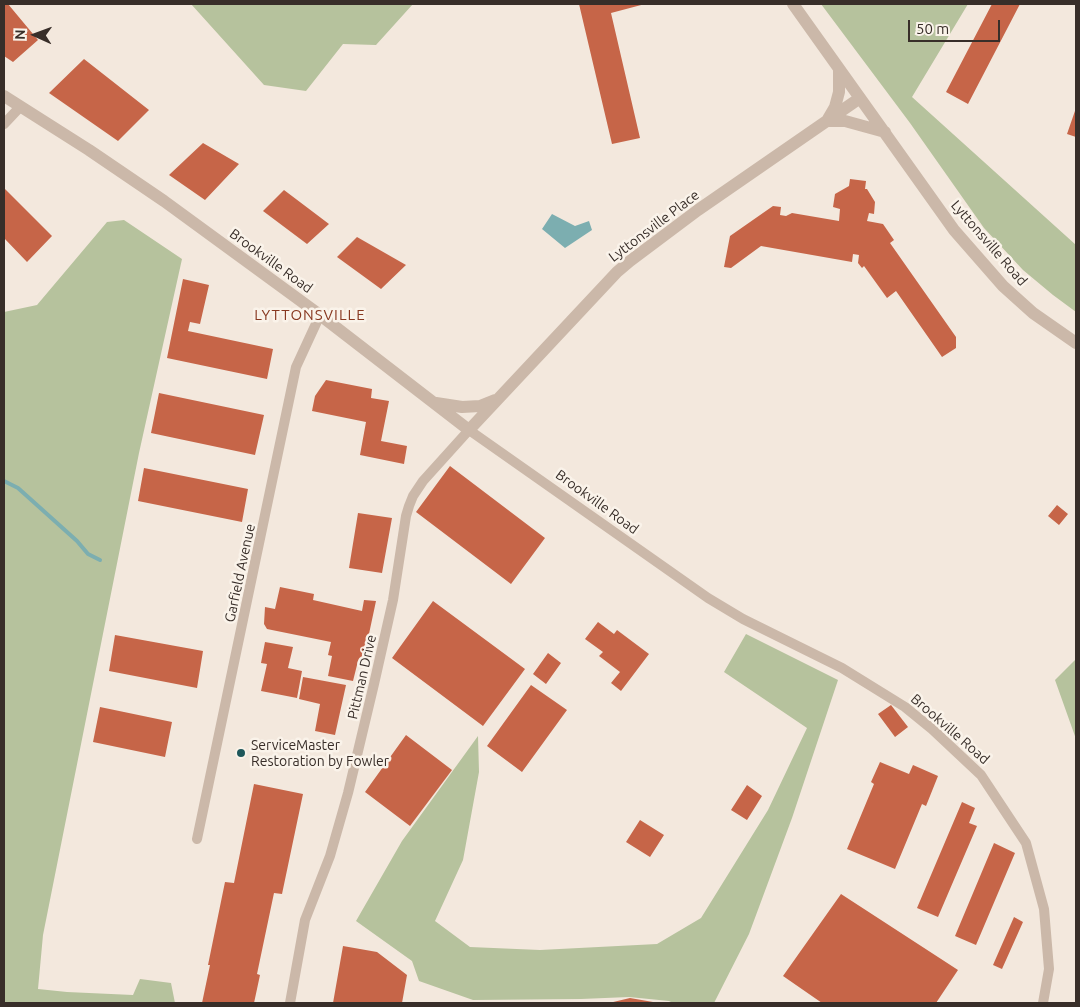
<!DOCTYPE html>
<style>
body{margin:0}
#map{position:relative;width:1080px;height:1007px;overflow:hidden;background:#f3e8dd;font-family:Ubuntu,sans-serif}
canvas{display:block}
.frame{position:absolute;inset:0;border:5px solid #382e29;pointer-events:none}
.north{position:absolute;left:10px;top:10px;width:50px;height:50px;-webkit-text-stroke:4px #faf3ea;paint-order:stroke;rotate:272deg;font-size:14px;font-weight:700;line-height:20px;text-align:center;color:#382e29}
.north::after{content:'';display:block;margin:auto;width:18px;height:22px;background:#382e29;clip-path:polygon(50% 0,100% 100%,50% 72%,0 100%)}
.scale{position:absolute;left:908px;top:20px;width:92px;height:22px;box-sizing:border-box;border:2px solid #382e29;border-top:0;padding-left:6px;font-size:15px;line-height:18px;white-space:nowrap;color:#382e29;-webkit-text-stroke:4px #faf3ea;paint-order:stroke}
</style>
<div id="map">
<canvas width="1080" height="1007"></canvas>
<div class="frame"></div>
<div class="north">N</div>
<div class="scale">50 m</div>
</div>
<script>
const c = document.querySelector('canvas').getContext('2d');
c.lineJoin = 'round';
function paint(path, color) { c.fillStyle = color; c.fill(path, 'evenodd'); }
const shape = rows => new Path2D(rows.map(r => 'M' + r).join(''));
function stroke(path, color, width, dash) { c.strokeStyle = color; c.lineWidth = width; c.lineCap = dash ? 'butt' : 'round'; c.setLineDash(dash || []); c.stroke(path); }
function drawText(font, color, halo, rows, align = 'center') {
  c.font = font + ' Ubuntu,sans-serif'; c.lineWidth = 5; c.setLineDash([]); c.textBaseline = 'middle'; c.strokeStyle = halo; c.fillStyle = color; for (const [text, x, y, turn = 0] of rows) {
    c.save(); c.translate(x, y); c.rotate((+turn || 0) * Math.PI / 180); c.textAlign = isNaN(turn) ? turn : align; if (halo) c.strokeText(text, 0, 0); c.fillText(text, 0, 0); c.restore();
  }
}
const green = shape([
 [191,4,413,4,376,45,343,44,306,91,264,85],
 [821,4,968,4,912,97,1076,245,1076,312,1053,295,1023,270,984,228,910,123],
 [124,220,182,259,139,453,43,935,38,989,67,992,133,995,140,979,171,983,175,1003,4,1003,4,312,37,305,107,222],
 [746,634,838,680,792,818,749,934,714,1003,673,1003,669,1001,629,997,581,999,473,1000,419,981,412,961,356,921,402,841,478,736,479,772,463,860,435,921,470,947,540,950,657,944,701,918,768,810,807,728,724,672],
 [1076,659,1076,739,1055,680]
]);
const water = shape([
 [552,214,575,226,589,221,592,230,565,248,542,229]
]);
const stream = shape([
 [4,481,18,488,77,541,88,554,100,560]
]);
const building = shape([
 [4,4,8,4,38,40,13,62,4,56],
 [579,4,645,4,611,13,640,138,612,144],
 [992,4,1020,4,968,104,946,92],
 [84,59,149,110,118,141,49,93],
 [1076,108,1076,137,1067,134],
 [203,143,239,164,205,200,169,175],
 [850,179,866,181,865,189,867,189,875,202,874,214,869,213,867,221,883,224,894,240,890,243,956,337,956,348,942,357,896,291,887,298,864,266,862,268,858,263,859,255,853,254,852,262,761,246,731,268,724,267,730,236,773,206,781,207,780,215,786,216,792,213,839,221,840,209,833,207,835,194,849,186],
 [4,188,52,236,27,262,4,238],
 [284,190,329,224,307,244,263,211],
 [357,237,406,265,381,289,337,257],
 [183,279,209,285,200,324,190,322,188,331,273,349,267,379,167,358],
 [326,380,372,389,371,398,389,401,381,441,407,446,404,464,360,455,366,422,312,411,315,396],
 [159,393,264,415,255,455,151,433],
 [450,466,545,538,511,584,416,512],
 [144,468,248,489,242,522,138,501],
 [1057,505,1068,514,1059,525,1048,516],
 [358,513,392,518,382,573,349,568],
 [280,587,314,594,313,600,362,611,364,600,376,601,363,662,358,661,353,681,328,676,332,656,328,655,331,642,267,629,264,624,265,607,275,609],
 [433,601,525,669,483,726,392,658],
 [598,622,614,634,617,630,649,654,621,691,611,683,620,672,599,656,603,652,585,639],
 [115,635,203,651,197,688,109,671],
 [265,642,293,647,288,668,302,671,297,698,261,691,267,664,261,663],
 [548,653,561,663,546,684,533,674],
 [303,677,346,685,335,735,315,731,320,704,299,699],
 [531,685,567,710,522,772,487,746],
 [891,705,908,727,895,737,878,714],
 [100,707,172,722,165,757,93,742],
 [406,735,452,770,410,826,365,792],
 [880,762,909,774,913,765,938,776,926,806,922,804,895,869,847,849,874,784,871,782],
 [254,784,303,794,282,894,274,893,257,974,260,975,254,1003,202,1003,210,965,208,965,225,882,234,883],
 [747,785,762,796,747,820,731,810],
 [962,802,975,808,969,823,977,826,938,917,917,908],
 [640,820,664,835,650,857,626,842],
 [994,843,1015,853,976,945,955,936],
 [841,894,958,970,936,1003,822,1003,783,976],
 [1014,917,1023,922,1002,969,993,965],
 [343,946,377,952,407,975,402,1003,333,1003],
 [630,998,653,1002,653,1003,609,1003]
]);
const minor = shape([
 [4,124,20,107],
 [197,839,296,367,320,315],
 [290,1003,305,920,330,856,348,793,374,684,393,600,406,516,409,506,413,496,423,481,469,430,708,598,743,619,842,668,905,707,932,729,981,775,1026,843,1044,909,1049,969,1043,1003]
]);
const tertiary = shape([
 [793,4,954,230,1003,286,1033,313,1076,343],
 [4,96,89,150,164,201,320,315,469,430,617,272,630,261,698,210,860,98],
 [828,119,835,107,839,92,839,69],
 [827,121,845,121,885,132],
 [436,403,462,407,480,406,495,400]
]);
const markers = [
 [241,753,5,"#1e575a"]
];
const streetNames = [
 ["Lyttonsville Place",654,226,-37],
 ["Lyttonsville Road",989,243,49],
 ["Brookville Road",271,261,36],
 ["Brookville Road",597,502,36],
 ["Garfield Avenue",240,573,-78],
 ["Pittman Drive",362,677,-77],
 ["Brookville Road",950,729,41]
];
const poiNames = [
 ["ServiceMaster",251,745],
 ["Restoration by Fowler",251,761]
];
const neighbourhoodNames = [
 ["LYTTONSVILLE",310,315]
];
paint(green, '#b6c29d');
paint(water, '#7caeb0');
stroke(stream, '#7caeb0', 4);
paint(building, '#c66548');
stroke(minor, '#cbb8a9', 10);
stroke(tertiary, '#cbb8a9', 12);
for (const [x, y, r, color] of markers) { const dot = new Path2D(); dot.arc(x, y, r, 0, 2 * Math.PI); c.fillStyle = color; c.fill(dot); stroke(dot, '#faf3ea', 2); }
drawText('14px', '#382e29', '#faf3ea', streetNames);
drawText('14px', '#382e29', '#faf3ea', poiNames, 'left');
c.letterSpacing = '1px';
drawText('15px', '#883921', '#faf3ea', neighbourhoodNames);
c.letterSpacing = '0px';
</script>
